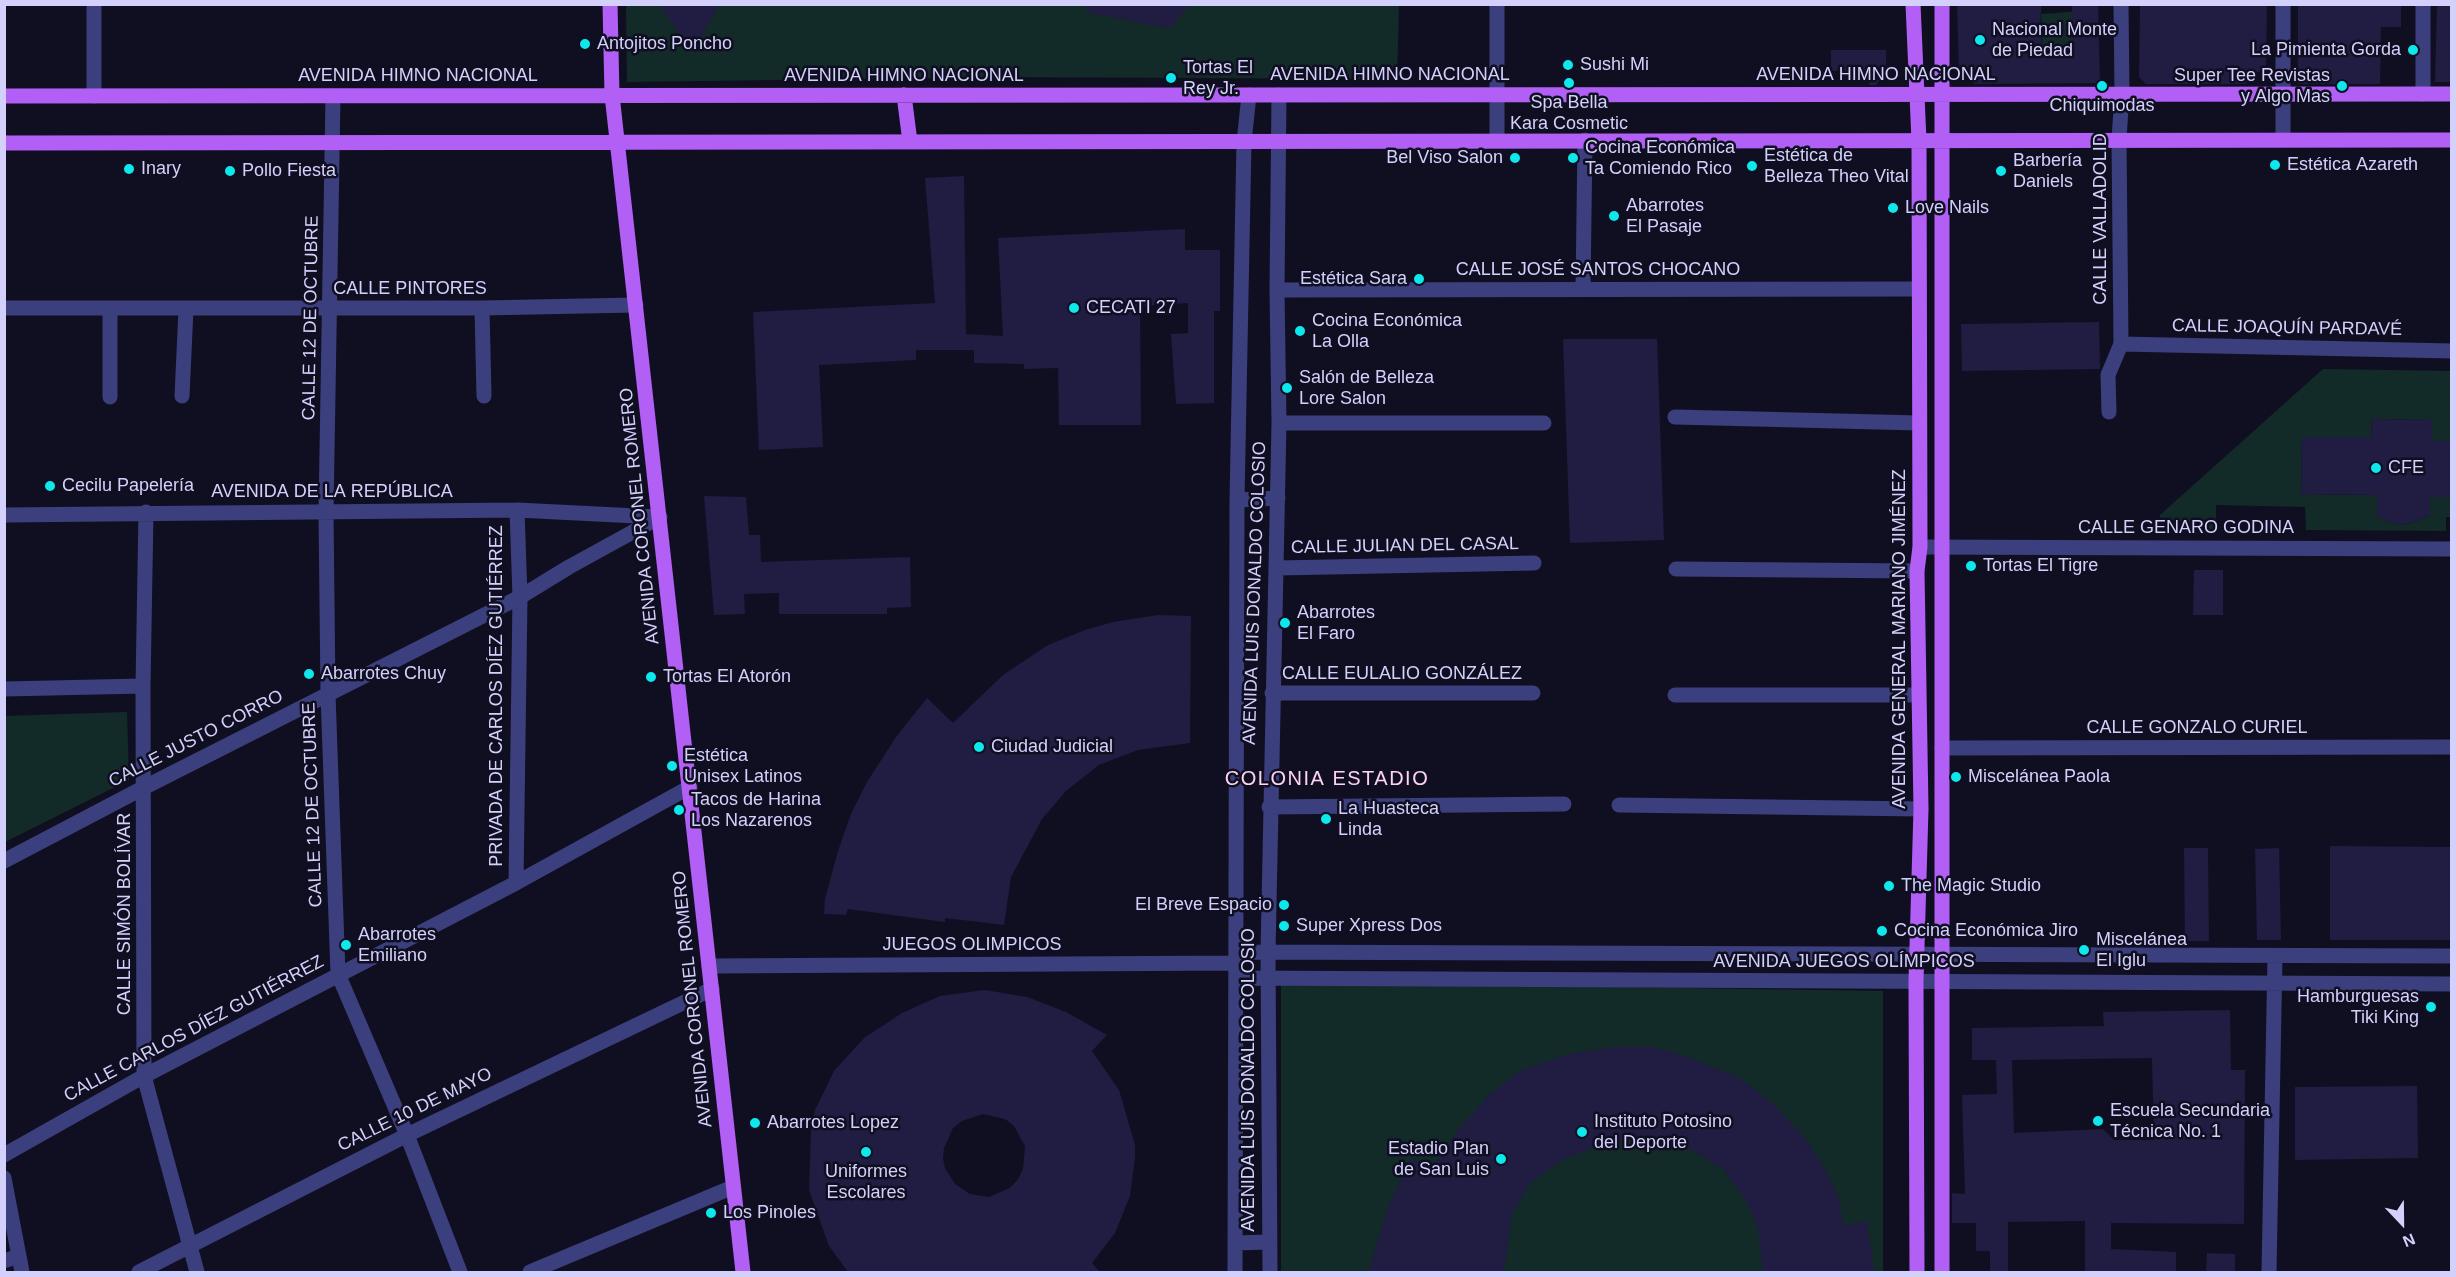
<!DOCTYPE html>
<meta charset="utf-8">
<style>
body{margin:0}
#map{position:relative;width:2456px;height:1277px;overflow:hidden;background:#100f21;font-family:Helvetica,sans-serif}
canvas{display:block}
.frame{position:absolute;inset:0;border:6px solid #d3d1fc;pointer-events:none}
.north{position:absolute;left:2372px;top:1193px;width:60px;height:60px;-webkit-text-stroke:4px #100f21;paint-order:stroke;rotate:158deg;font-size:16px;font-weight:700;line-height:24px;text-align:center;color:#d3d1fc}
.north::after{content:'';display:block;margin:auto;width:21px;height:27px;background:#d3d1fc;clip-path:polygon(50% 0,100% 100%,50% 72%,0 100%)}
</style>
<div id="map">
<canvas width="2456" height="1277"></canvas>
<div class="frame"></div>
<div class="north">N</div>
</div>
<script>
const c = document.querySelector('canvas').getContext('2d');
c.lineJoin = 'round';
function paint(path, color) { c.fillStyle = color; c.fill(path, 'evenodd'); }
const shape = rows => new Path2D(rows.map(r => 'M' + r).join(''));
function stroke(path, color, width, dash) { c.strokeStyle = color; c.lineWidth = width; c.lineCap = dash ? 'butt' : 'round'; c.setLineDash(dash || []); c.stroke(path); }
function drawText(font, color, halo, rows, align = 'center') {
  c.font = font + ' Helvetica,sans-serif'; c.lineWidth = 5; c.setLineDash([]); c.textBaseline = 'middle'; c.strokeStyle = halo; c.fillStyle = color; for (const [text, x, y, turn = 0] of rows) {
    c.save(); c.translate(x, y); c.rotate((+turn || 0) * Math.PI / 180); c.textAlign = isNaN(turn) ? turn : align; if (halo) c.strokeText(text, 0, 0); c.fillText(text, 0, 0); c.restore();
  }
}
const green = shape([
 [2029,4,2041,5,2041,14,2084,11,2072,57,2043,58,2041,14,2029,13],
 [626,5,1399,5,1397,79,1003,77,627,82],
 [2323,369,2451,371,2451,441,2432,441,2432,420,2372,419,2371,437,2302,438,2301,494,2377,495,2377,516,2389,522,2402,525,2417,521,2430,515,2430,497,2451,497,2451,517,2446,517,2446,531,2306,530,2305,507,2216,505,2216,531,2160,530,2160,515],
 [127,712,129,780,5,842,5,716],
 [1281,982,1883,991,1883,1272,1281,1272]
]);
const building = shape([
 [659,4,720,4,692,52],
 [1087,4,1190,4,1172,26,1167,28,1086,12],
 [1957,4,2040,4,2042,58,2072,57,2072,4,2098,4,2100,83,1974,84,1959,70],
 [2140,4,2267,4,2266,65,2245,84,2146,84,2139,77],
 [2298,4,2401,4,2401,27,2381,27,2380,84,2298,84],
 [2437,4,2451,4,2451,82,2435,82],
 [1831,50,1886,50,1886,72,1876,85,1869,85,1869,70,1831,71],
 [964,176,966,334,1003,336,998,238,1185,229,1185,250,1220,250,1220,311,1214,311,1214,403,1176,404,1171,334,1188,333,1188,303,1140,306,1141,425,1059,425,1058,368,1024,369,1024,364,974,363,974,350,916,350,916,360,819,365,823,447,759,450,753,312,935,303,925,178],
 [2099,322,2100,369,1962,371,1961,324],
 [1563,339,1657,339,1664,540,1570,543],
 [2372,419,2432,420,2432,441,2451,441,2451,497,2430,497,2430,515,2417,521,2402,525,2389,522,2377,516,2377,495,2301,494,2302,437,2371,437],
 [704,496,746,497,749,535,760,535,761,562,910,557,911,607,887,608,887,614,779,614,779,593,744,594,745,614,714,615],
 [2194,570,2223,570,2223,615,2193,615],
 [1158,615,1191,616,1190,743,1138,750,1099,765,1066,791,1042,819,1011,877,1004,925,945,918,945,922,848,909,846,915,824,914,825,899,838,851,851,814,867,782,896,737,927,698,953,723,1003,675,1048,645,1085,630,1113,622],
 [2330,846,2451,847,2451,940,2330,940],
 [2184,848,2208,848,2209,941,2185,941],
 [2279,848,2281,940,2257,940,2255,849],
 [985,990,1027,997,1066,1012,1107,1035,1092,1051,1119,1090,1135,1145,1135,1158,1130,1196,1115,1233,1092,1263,1100,1272,848,1272,829,1246,809,1190,811,1129,815,1110,834,1071,864,1038,902,1013,940,996],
 [983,1114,1005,1119,1014,1126,1025,1146,1023,1169,1018,1179,1010,1188,989,1197,970,1194,955,1184,945,1168,943,1159,944,1148,953,1128,962,1121],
 [2230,1010,2231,1070,2245,1070,2244,1224,2111,1223,2111,1249,2176,1252,2176,1272,2085,1272,2085,1221,2008,1222,2008,1272,1990,1272,1990,1251,1976,1251,1976,1223,1952,1223,1952,1193,1965,1194,1962,1095,1997,1094,1996,1060,1972,1060,1972,1028,2104,1026,2103,1012],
 [2152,1058,2154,1140,2114,1140,2103,1129,2014,1133,2012,1060],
 [1617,1047,1652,1047,1682,1055,1740,1078,1773,1104,1806,1139,1829,1176,1838,1197,1844,1226,1867,1221,1874,1272,1763,1272,1758,1230,1747,1202,1723,1169,1695,1152,1668,1142,1636,1139,1602,1144,1562,1160,1530,1183,1512,1214,1504,1272,1368,1272,1388,1208,1411,1158,1431,1169,1458,1130,1488,1096,1521,1070,1572,1053],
 [2417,1086,2418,1158,2295,1160,2295,1087],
 [2207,1253,2235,1254,2235,1272,2206,1272]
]);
const minor = shape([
 [2423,94,2423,4],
 [94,96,94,4],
 [333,96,326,511,328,694,338,974,407,1135,460,1272],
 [2283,139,2283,4],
 [1497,140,1497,4],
 [1583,289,1585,140],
 [1277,290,1919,289],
 [4,308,482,308,636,305],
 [482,308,484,396],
 [2121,344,2452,351],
 [182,396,186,309],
 [110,397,110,309],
 [2109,412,2108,375,2121,344,2119,139,2122,94,2121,4],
 [1675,417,1919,423],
 [1279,423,1544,423],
 [1237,500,1278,498],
 [146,512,143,686,144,1076,197,1272],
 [4,515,517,510,657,517],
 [1920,547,2452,549],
 [1277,568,1534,563],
 [1676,569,1917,571],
 [4,689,143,686],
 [1272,693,1533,693],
 [1675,695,1917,695],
 [1942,748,2452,747],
 [1619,805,1921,809],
 [1269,807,1564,804],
 [4,861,145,787,520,597,569,567,660,517],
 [516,883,520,597,517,510],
 [1236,952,2452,956],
 [709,966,1236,963],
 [1236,978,2452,984],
 [4,1155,144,1076,516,883,690,787],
 [4,1178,22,1272],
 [1235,1243,1269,1242],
 [4,1261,19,1256],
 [139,1272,407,1135,712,989],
 [530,1272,733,1187],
 [1235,1272,1237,500,1244,142,1249,95],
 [1270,1272,1268,952,1279,423,1277,290,1279,95],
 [2269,1272,2275,956]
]);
const major = shape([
 [610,4,612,95,743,1272],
 [1913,4,1919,141,1920,547,1917,571,1921,809,1916,981,1917,1272],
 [904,95,910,142],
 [4,96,2452,94],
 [4,143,2452,140],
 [1942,1272,1942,4]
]);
const markers = [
 [1980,40,6,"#0ee7ec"],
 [585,44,6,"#0ee7ec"],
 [2413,50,6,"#0ee7ec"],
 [1568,65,6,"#0ee7ec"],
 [1171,78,6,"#0ee7ec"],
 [1569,83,6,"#0ee7ec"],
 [2102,86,6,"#0ee7ec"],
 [2342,86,6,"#0ee7ec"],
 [1515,158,6,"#0ee7ec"],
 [1573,158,6,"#0ee7ec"],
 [2275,165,6,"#0ee7ec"],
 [1752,166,6,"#0ee7ec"],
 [129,169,6,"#0ee7ec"],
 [230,171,6,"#0ee7ec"],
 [2001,171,6,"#0ee7ec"],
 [1893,208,6,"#0ee7ec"],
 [1614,216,6,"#0ee7ec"],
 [1419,279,6,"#0ee7ec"],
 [1074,308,6,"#0ee7ec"],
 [1300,331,6,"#0ee7ec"],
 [1287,388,6,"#0ee7ec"],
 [2376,468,6,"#0ee7ec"],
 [50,486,6,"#0ee7ec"],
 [1971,566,6,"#0ee7ec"],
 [1285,623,6,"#0ee7ec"],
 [309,674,6,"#0ee7ec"],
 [651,677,6,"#0ee7ec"],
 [979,747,6,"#0ee7ec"],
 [672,766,6,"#0ee7ec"],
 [1956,777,6,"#0ee7ec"],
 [679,810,6,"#0ee7ec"],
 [1326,819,6,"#0ee7ec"],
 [1889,886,6,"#0ee7ec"],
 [1284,905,6,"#0ee7ec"],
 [1284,926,6,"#0ee7ec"],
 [1882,931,6,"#0ee7ec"],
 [346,945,6,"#0ee7ec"],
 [2084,950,6,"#0ee7ec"],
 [2431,1007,6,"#0ee7ec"],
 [2098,1121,6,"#0ee7ec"],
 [755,1123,6,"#0ee7ec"],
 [1582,1132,6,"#0ee7ec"],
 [866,1152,6,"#0ee7ec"],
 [1501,1159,6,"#0ee7ec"],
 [711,1213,6,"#0ee7ec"]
];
const poiNames = [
 ["Nacional Monte",1992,30],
 ["de Piedad",1992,51],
 ["Antojitos Poncho",597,44],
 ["La Pimienta Gorda",2401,50,"right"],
 ["Sushi Mi",1580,65],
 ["Tortas El",1183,68],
 ["Rey Jr.",1183,89],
 ["Super Tee Revistas",2330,76,"right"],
 ["y Algo Mas",2330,97,"right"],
 ["Spa Bella",1569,103,"center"],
 ["Kara Cosmetic",1569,124,"center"],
 ["Chiquimodas",2102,106,"center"],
 ["Cocina Económica",1585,148],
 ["Ta Comiendo Rico",1585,169],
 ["Estética de",1764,156],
 ["Belleza Theo Vital",1764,177],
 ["Bel Viso Salon",1503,158,"right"],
 ["Barbería",2013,161],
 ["Daniels",2013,182],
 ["Estética Azareth",2287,165],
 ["Inary",141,169],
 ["Pollo Fiesta",242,171],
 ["Abarrotes",1626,206],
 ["El Pasaje",1626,227],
 ["Love Nails",1905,208],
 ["Estética Sara",1407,279,"right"],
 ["CECATI 27",1086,308],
 ["Cocina Económica",1312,321],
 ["La Olla",1312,342],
 ["Salón de Belleza",1299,378],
 ["Lore Salon",1299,399],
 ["CFE",2388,468],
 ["Cecilu Papelería",62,486],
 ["Tortas El Tigre",1983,566],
 ["Abarrotes",1297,613],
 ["El Faro",1297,634],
 ["Abarrotes Chuy",321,674],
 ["Tortas El Atorón",663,677],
 ["Ciudad Judicial",991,747],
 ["Estética",684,756],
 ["Unisex Latinos",684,777],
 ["Miscelánea Paola",1968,777],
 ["Tacos de Harina",691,800],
 ["Los Nazarenos",691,821],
 ["La Huasteca",1338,809],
 ["Linda",1338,830],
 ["The Magic Studio",1901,886],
 ["El Breve Espacio",1272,905,"right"],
 ["Super Xpress Dos",1296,926],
 ["Cocina Económica Jiro",1894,931],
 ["Abarrotes",358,935],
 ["Emiliano",358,956],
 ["Miscelánea",2096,940],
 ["El Iglu",2096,961],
 ["Hamburguesas",2419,997,"right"],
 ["Tiki King",2419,1018,"right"],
 ["Escuela Secundaria",2110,1111],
 ["Técnica No. 1",2110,1132],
 ["Instituto Potosino",1594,1122],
 ["del Deporte",1594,1143],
 ["Abarrotes Lopez",767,1123],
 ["Estadio Plan",1489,1149,"right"],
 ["de San Luis",1489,1170,"right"],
 ["Uniformes",866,1172,"center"],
 ["Escolares",866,1193,"center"],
 ["Los Pinoles",723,1213]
];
const streetNames = [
 ["AVENIDA HIMNO NACIONAL",1390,75],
 ["AVENIDA HIMNO NACIONAL",1876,75],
 ["AVENIDA HIMNO NACIONAL",418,76],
 ["AVENIDA HIMNO NACIONAL",904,76],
 ["CALLE VALLADOLID",2101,219,-90],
 ["CALLE JOSÉ SANTOS CHOCANO",1598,270],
 ["CALLE PINTORES",410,289],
 ["CALLE 12 DE OCTUBRE",311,318,-89],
 ["CALLE JOAQUÍN PARDAVÉ",2287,328,1],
 ["AVENIDA DE LA REPÚBLICA",332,492],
 ["AVENIDA CORONEL ROMERO",640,516,-96],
 ["CALLE GENARO GODINA",2186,528],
 ["CALLE JULIAN DEL CASAL",1405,546,-1],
 ["AVENIDA LUIS DONALDO COLOSIO",1255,593,-88],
 ["AVENIDA GENERAL MARIANO JIMÉNEZ",1900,639,-90],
 ["CALLE EULALIO GONZÁLEZ",1402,674],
 ["PRIVADA DE CARLOS DÍEZ GUTIÉRREZ",497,696,-90],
 ["CALLE GONZALO CURIEL",2197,728],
 ["CALLE JUSTO CORRO",196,739,-27],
 ["CALLE 12 DE OCTUBRE",313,805,-92],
 ["CALLE SIMÓN BOLÍVAR",125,914,-90],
 ["JUEGOS OLIMPICOS",972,945],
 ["AVENIDA JUEGOS OLÍMPICOS",1844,962],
 ["AVENIDA CORONEL ROMERO",693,999,-96],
 ["CALLE CARLOS DÍEZ GUTIÉRREZ",194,1029,-28],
 ["AVENIDA LUIS DONALDO COLOSIO",1249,1080,-90],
 ["CALLE 10 DE MAYO",415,1110,-26]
];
const neighbourhoodNames = [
 ["COLONIA ESTADIO",1327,779]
];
paint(green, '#122b28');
paint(building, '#211c41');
stroke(minor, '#3c3f7d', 15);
stroke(major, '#b25ff6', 15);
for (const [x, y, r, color] of markers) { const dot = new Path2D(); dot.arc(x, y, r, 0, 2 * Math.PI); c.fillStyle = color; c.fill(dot); stroke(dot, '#100f21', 2); }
drawText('18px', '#d3d1fc', '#100f21', poiNames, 'left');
drawText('18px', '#d3d1fc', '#100f21', streetNames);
c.letterSpacing = '1.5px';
drawText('20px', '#fdd3f1', '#100f21', neighbourhoodNames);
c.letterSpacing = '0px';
</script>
